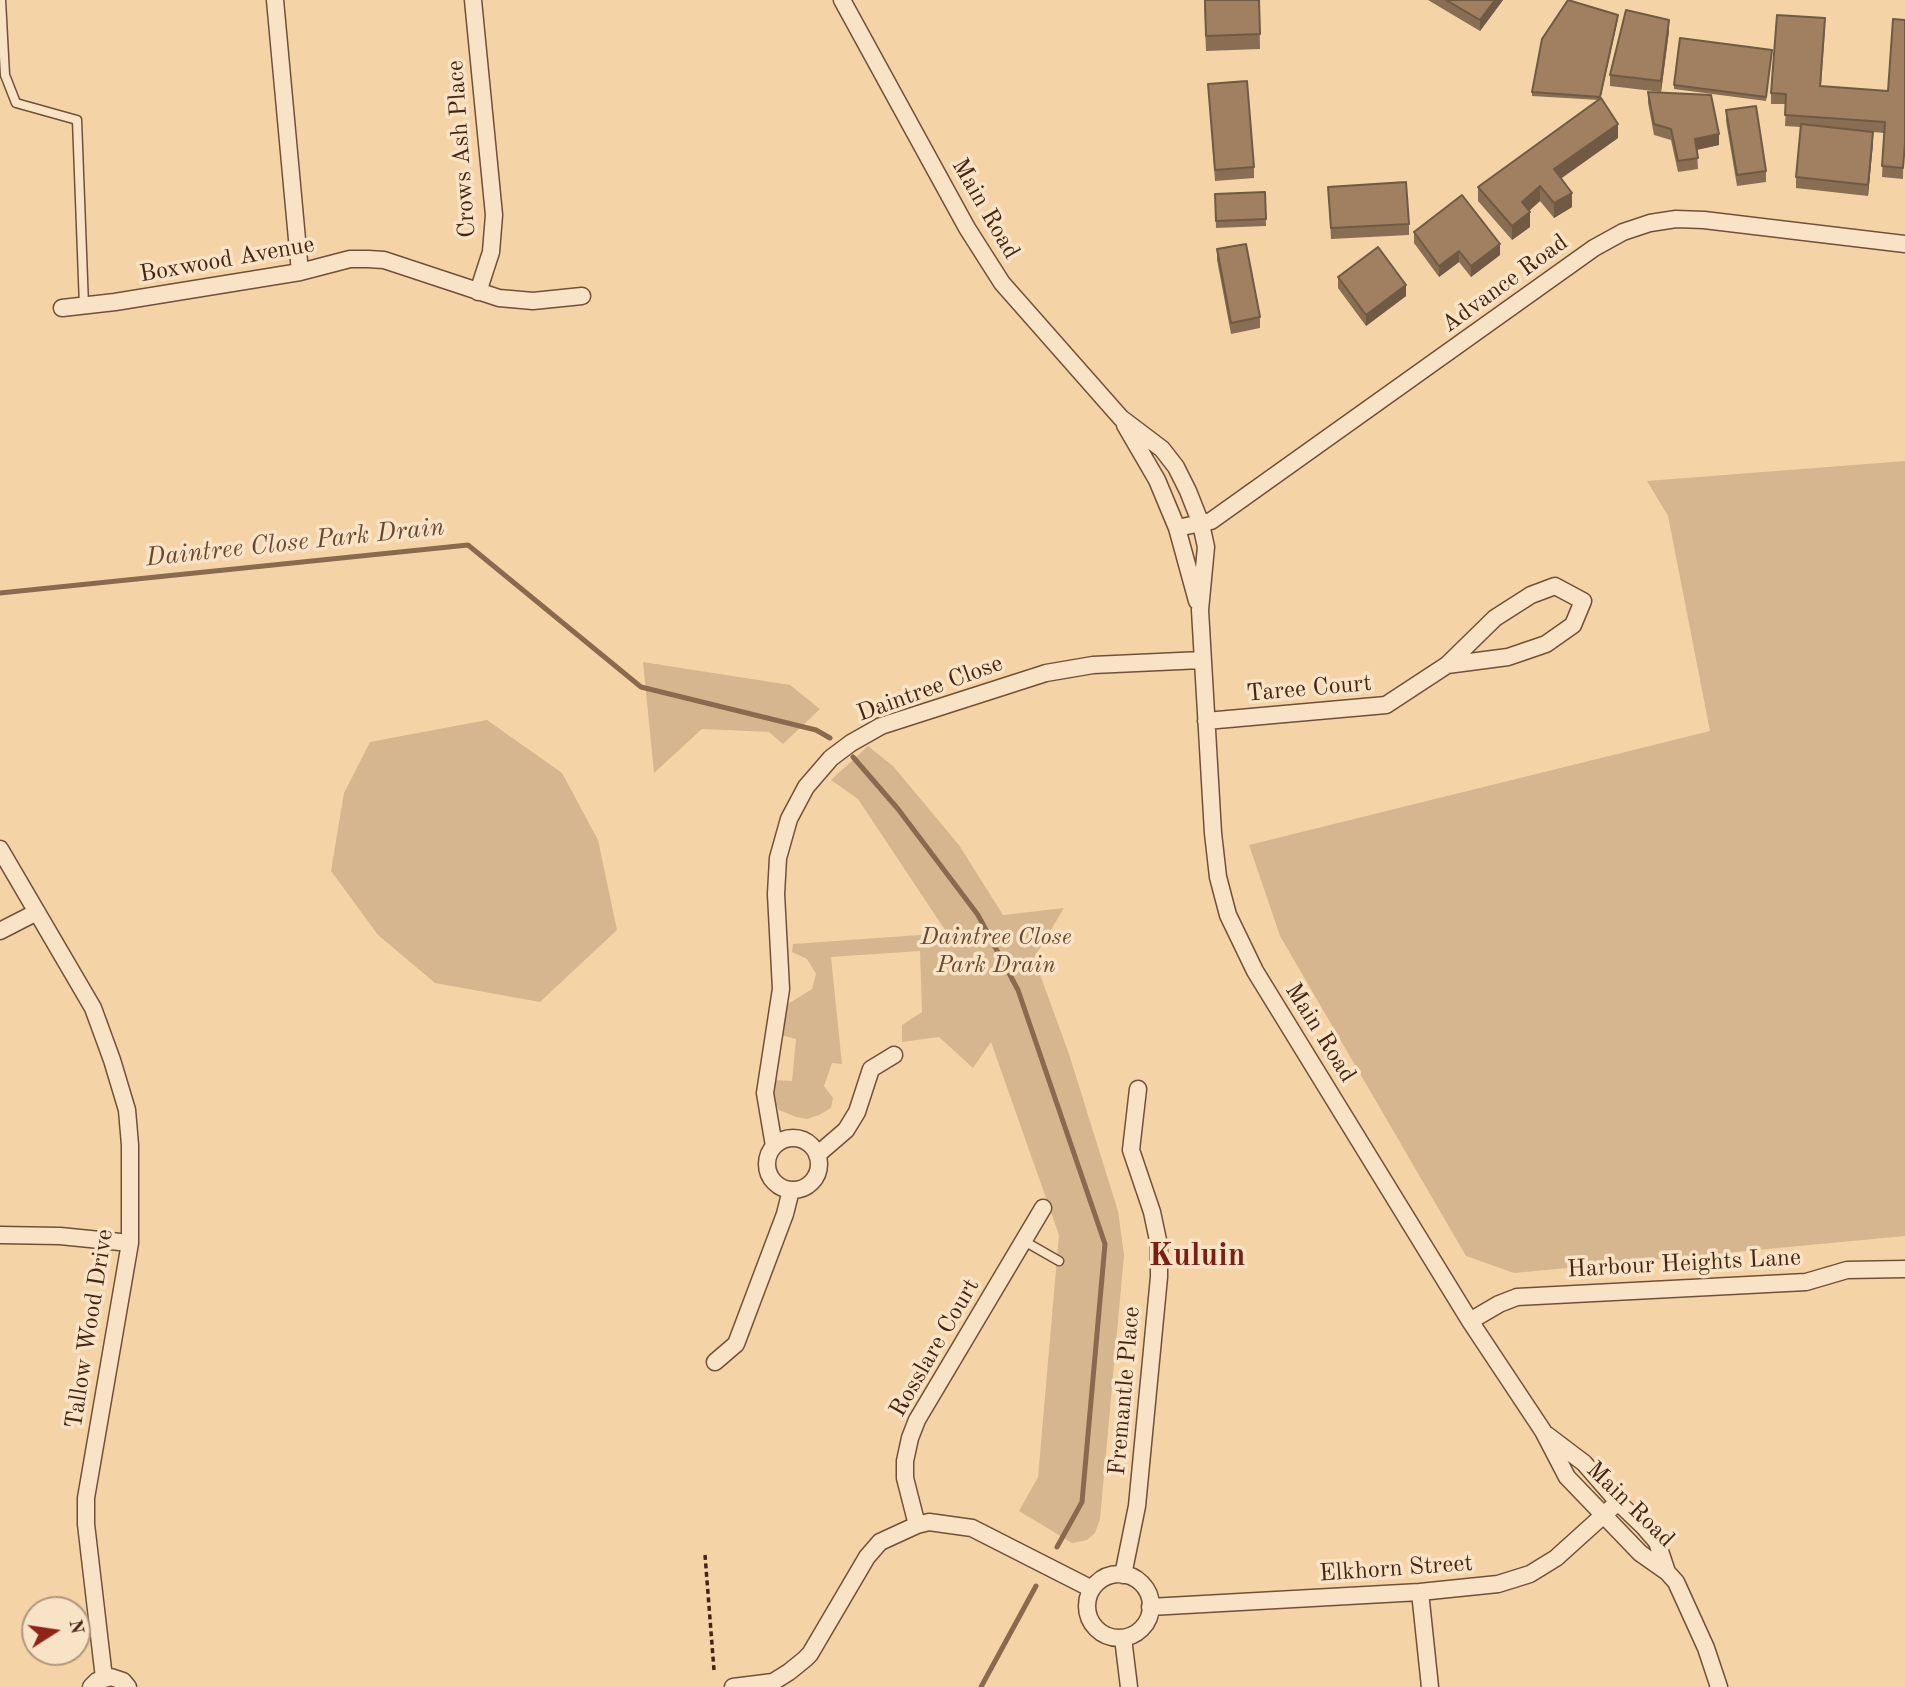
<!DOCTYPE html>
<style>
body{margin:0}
#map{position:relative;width:1905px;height:1687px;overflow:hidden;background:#f4d4a7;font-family:"Old Standard TT",serif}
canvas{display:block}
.north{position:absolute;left:21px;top:1596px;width:70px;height:70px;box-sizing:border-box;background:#f8e3c6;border:2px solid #b0977e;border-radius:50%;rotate:78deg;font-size:19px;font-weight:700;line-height:28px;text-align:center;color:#452413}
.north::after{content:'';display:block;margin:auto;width:24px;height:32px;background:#8f2418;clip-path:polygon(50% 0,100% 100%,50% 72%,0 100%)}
</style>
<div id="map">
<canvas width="1905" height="1687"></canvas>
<div class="north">N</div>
</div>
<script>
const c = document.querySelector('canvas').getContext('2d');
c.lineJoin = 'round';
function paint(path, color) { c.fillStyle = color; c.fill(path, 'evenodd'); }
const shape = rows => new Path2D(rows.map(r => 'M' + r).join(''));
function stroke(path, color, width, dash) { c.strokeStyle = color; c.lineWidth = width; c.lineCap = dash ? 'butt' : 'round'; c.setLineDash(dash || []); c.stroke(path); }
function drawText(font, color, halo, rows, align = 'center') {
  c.font = font + ' "Old Standard TT",serif'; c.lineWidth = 7; c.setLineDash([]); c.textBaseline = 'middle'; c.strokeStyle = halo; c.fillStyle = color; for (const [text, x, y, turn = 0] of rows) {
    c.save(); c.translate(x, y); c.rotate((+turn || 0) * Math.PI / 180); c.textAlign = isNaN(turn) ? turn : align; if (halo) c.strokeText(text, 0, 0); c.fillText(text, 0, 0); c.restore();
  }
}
const green = shape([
 [1905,461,1905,1236,1514,1273,1466,1256,1280,936,1249,845,1710,731,1668,516,1647,481],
 [643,662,790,685,820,709,783,744,769,732,702,729,654,773],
 [487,720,562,773,598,840,617,930,540,1002,435,983,378,935,331,871,344,793,370,742],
 [868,746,893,766,959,845,1003,915,1064,908,1034,958,1069,1054,1118,1211,1124,1255,1100,1519,1095,1533,1087,1540,1072,1543,1019,1511,1038,1477,1059,1235,991,1042,973,1068,939,1037,902,1042,902,1025,922,1012,920,951,831,957,842,1064,832,1063,824,1086,833,1098,831,1108,819,1115,807,1119,796,1117,779,1110,770,1092,773,1080,792,1081,796,1039,781,1035,786,1005,812,989,816,974,807,959,792,952,793,944,947,933,858,799,831,780]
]);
const stream = shape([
 [0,593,468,545,641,687,816,730,830,738],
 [853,757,898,809,978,915,1018,990,1105,1244,1082,1502,1057,1547],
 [981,1687,1036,1586]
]);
const path = shape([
 [705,1555,714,1670]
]);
const service = shape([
 [1,0,5,75,16,103,77,120,84,306],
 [1024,1241,1059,1261]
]);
const minor = shape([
 [275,0,300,272],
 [473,0,494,215,491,252,478,292],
 [842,0,967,228,1002,283,1121,418,1162,449,1176,467,1188,491,1201,524,1206,547,1200,610,1213,833,1218,877,1228,915,1255,971,1470,1321,1543,1431,1567,1477,1640,1553,1667,1572,1676,1582,1706,1648,1719,1687],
 [62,308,115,302,300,272,350,259,368,259,384,260,499,298,533,301,582,296],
 [1125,425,1157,480,1177,528,1197,601],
 [1177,528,1211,521,1594,248,1623,232,1650,223,1676,219,1704,220,1905,244],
 [1206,721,1386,705,1447,665,1495,618,1531,595,1555,586,1583,601,1573,625,1546,644,1508,657,1447,665],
 [0,849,93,1008,112,1060,127,1110,130,1145,130,1243,86,1498,86,1524,104,1678],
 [0,931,37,912],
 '767 1164a26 26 0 1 1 52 0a26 26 0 1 1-52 0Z',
 [774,1146,765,1093,781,989,776,894,778,858,789,819,806,787,831,758,851,743,881,726,1046,673,1093,665,1202,660],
 [817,1155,846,1130,857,1112,871,1069,894,1055],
 [0,1235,60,1236,130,1243],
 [1470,1321,1499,1304,1517,1297,1806,1282,1847,1270,1905,1269],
 [715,1362,736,1344,785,1214,791,1190],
 [1547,1435,1584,1463,1618,1502,1644,1527,1657,1542,1667,1572],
 [917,1525,905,1478,905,1461,910,1438,917,1420,1043,1208],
 '1087 1606a32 32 0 1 1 64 0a32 32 0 1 1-64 0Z',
 [1123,1575,1137,1506,1159,1277,1159,1245,1152,1212,1131,1150,1138,1089],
 [1420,1592,1430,1687],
 [1150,1607,1420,1592,1498,1584,1530,1574,1556,1558,1618,1502],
 [1123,1638,1129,1687],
 [91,1687,97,1681,111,1677,123,1681,128,1687],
 [733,1687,773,1682,789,1672,805,1659,810,1654,867,1557,880,1542,917,1525,929,1522,972,1528,1092,1589]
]);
const wall = shape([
 [1204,0,1259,0,1260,49,1206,51],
 [1428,0,1503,0,1480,31],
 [1618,18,1600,99,1618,138,1562,178,1572,207,1554,218,1540,201,1529,211,1530,227,1512,240,1478,201,1478,187,1599,100,1532,96,1532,92],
 [1905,20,1903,179,1882,177,1884,133,1873,132,1873,143,1868,196,1796,188,1796,177,1801,127,1785,126,1786,104,1771,104,1771,93,1825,29,1821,86,1888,91],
 [1669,31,1661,92,1610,86,1610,75],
 [1772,50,1766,101,1674,89,1674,85],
 [1208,84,1254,167,1254,178,1215,181],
 [1648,92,1719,145,1697,150,1698,169,1678,172,1671,140,1654,135,1648,103],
 [1726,110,1766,171,1766,182,1737,186,1726,121],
 [1328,187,1409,224,1409,235,1331,239],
 [1265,192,1266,226,1216,228,1215,194],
 [1414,232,1500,255,1471,277,1459,262,1439,277,1414,243],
 [1217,249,1260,317,1260,328,1231,334,1217,260],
 [1338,277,1406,296,1366,326,1338,288]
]);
const shadedWall = shape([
 [1495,0,1503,0,1480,31,1480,20],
 [1618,15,1618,18,1600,100,1600,97],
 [1669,20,1669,31,1661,92,1661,81],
 [1618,124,1618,138,1554,183,1554,169],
 [1873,132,1873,143,1868,196,1868,185],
 [1719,134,1719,145,1695,150,1695,139],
 [1540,186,1540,201,1522,217,1522,202],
 [1572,193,1572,207,1554,218,1554,203],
 [1530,212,1530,227,1512,240,1512,226],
 [1500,244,1500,255,1471,277,1471,266],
 [1459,251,1459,262,1439,277,1439,266],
 [1406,285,1406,296,1366,326,1366,315]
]);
const building = shape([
 [1205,0,1259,0,1260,34,1206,36,1205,0],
 [1446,0,1495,0,1480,20,1446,0],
 [1568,0,1618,15,1600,97,1532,92,1542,39,1568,0],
 [1626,10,1669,20,1661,81,1610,75,1626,10],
 [1777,15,1825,18,1820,86,1888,91,1893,19,1905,20,1905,143,1903,168,1882,166,1885,122,1785,115,1786,94,1771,93,1777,15],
 [1680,38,1772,50,1766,97,1674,85,1680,38],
 [1247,81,1254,167,1215,170,1208,84,1247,81],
 [1648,92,1711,95,1719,134,1695,139,1698,158,1678,161,1671,129,1654,124,1648,92],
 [1601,98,1618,124,1554,169,1572,193,1554,203,1540,186,1522,202,1530,212,1512,226,1478,187,1601,98],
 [1756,106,1766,171,1737,175,1726,110,1756,106],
 [1801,124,1873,132,1868,185,1796,177,1801,124],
 [1406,182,1409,224,1331,228,1328,187,1406,182],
 [1265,192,1266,219,1216,221,1215,194,1265,192],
 [1462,195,1500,244,1471,266,1459,251,1439,266,1414,232,1462,195],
 [1246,244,1260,317,1231,323,1217,249,1246,244],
 [1378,247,1406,285,1366,315,1338,277,1378,247]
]);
const streetNames = [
 ["Crows Ash Place",462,149,-94],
 ["Main Road",985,209,60],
 ["Boxwood Avenue",227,260,-10],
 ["Advance Road",1505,284,-36],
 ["Daintree Close",930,689,-20],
 ["Taree Court",1309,689,-5],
 ["Main Road",1320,1033,58],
 ["Harbour Heights Lane",1684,1264,-3],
 ["Tallow Wood Drive",90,1329,-81],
 ["Rosslare Court",935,1348,-60],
 ["Fremantle Place",1125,1391,-85],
 ["Main Road",1630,1505,44],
 ["Elkhorn Street",1396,1569,-4]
];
const parkNames = [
 ["Daintree Close",996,938],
 ["Park Drain",996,966]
];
const waterNames = [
 ["Daintree Close Park Drain",295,543,-6]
];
const districtNames = [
 ["Kuluin",1197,1257]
];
paint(green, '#d6b68e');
stroke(stream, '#8a6a4e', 5);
stroke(service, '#715038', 11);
stroke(minor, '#715038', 19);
stroke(path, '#452413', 3.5, [5, 3.5]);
stroke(service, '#f8e3c6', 8);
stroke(minor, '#f8e3c6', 16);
paint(wall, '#8a6e53');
paint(shadedWall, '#705a43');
paint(building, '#a08060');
stroke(building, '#705a43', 2);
drawText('24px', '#452413', '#f8e3c6', streetNames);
drawText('italic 24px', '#694832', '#f8e3c6', parkNames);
drawText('italic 26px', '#684730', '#f8e3c6', waterNames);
drawText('bold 32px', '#7a1f14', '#f8e3c6', districtNames);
</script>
